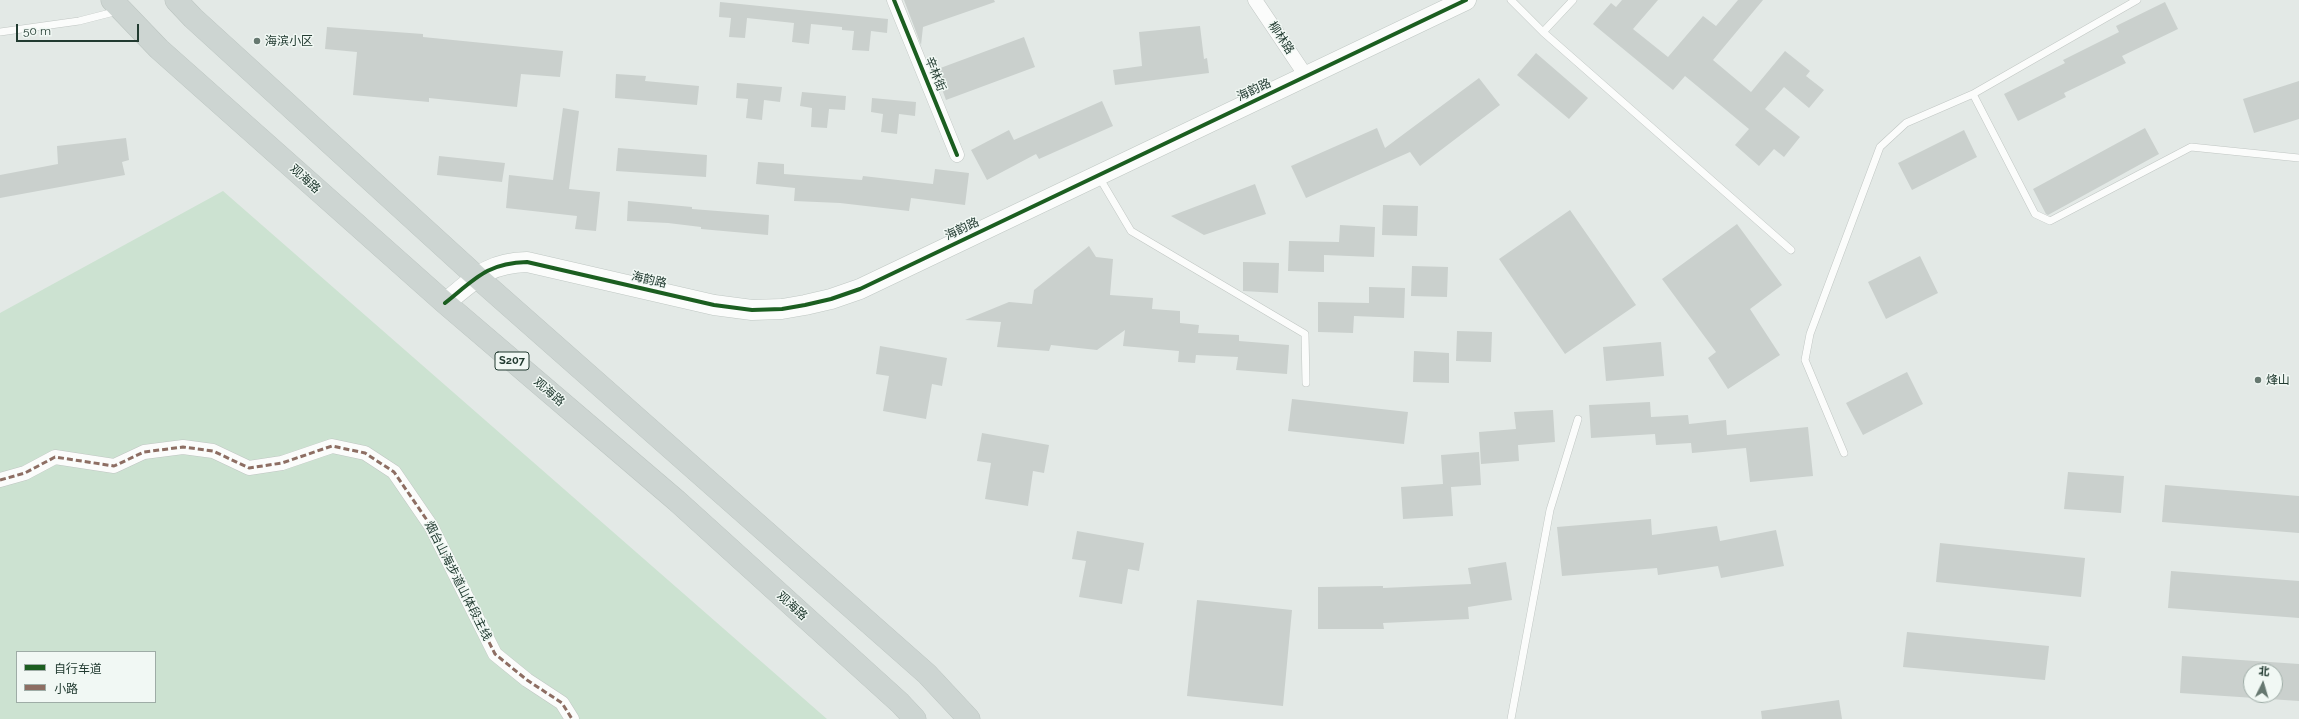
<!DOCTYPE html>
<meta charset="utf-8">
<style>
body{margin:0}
#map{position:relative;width:2299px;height:719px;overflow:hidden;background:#e3e9e6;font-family:Raleway,"Noto Sans SC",sans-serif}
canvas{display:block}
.legend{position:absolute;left:16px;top:651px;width:140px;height:52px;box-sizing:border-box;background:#f1f8f4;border:1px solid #9eaca6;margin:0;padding:5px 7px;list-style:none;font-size:12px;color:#223b31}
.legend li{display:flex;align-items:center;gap:8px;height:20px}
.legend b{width:20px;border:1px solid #9eaca6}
.north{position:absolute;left:2243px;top:663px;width:40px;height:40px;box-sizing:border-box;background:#f1f8f4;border:1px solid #9eaca6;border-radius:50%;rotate:5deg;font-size:11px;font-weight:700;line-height:16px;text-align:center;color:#223b31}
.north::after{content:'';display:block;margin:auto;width:14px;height:18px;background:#667870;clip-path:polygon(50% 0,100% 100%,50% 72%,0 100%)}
.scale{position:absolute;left:16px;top:24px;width:123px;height:18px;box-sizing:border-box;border:2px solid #223b31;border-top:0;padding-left:5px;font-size:12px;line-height:14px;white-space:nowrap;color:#223b31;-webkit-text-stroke:3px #f1f8f4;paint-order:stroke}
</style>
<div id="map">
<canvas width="2299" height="719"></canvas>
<ul class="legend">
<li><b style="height:5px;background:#1b5e20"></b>自行车道</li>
<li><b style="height:5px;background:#8d6e63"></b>小路</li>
</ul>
<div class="north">北</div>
<div class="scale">50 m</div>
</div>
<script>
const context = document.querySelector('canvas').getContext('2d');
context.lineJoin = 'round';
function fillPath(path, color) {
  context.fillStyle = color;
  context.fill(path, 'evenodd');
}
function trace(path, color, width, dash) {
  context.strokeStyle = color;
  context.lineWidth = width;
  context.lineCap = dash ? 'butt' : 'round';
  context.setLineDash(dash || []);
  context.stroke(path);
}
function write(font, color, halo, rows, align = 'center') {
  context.font = font + ' Raleway,"Noto Sans SC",sans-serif';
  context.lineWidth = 3;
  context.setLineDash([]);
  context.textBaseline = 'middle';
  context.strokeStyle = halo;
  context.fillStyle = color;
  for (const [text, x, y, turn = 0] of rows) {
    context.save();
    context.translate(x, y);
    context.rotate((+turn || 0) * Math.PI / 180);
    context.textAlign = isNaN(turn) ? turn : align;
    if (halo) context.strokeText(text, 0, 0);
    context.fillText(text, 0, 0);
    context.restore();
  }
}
fillPath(new Path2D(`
 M223,191L827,719H0V313ZM17,652H155V702H17Z`), '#cce2d1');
fillPath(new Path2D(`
 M904,0H994L995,2L923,27L921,45Z
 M1622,0H1658L1633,29L1668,57L1703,16L1716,26L1738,0H1763L1713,60L1751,92L1785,51L1810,71L1806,76L1824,90L1809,108L1784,87L1765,109L1800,137L1784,157L1774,149L1759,166L1735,145L1749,129L1685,76L1673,90L1593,24L1611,3L1616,7Z
 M720,2L888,19L887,33L871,31L869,51L852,50L854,31L842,30V27L811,24L809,44L792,42L794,23L747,18L745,38L729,37L731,18L719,17Z
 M2165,2L2178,29L2122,56L2126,63L2064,93L2066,97L2018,121L2004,94L2065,63L2063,60L2119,32L2116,26Z
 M1200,26L1204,59L1207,58L1209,73L1115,85L1113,70L1142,66L1139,32Z
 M327,27L423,34V37L563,51L560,77L521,74L517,107L429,98V102L353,95L357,52L325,49Z
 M1024,37L1035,67L946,100L935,70Z
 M1536,53L1588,98L1569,119L1517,75Z
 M616,74L646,76L645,81L699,86L697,105L615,98Z
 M1479,78L1500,105L1420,166L1410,152L1306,198L1291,166L1377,128L1385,148Z
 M2299,81V119L2254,133L2243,99Z
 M737,83L782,87L780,102L764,100L762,120L746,118L748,99L736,98Z
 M802,92L846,96L845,110L829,109L827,128L811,127L812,108L800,106Z
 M872,98L916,102L915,116L899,114L897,134L881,132L883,114L871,112Z
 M1102,101L1113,126L1039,159L1036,154L987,180L971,150L1009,130L1014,140Z
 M563,108L579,111L569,189L600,192L596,231L575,229L577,216L506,208L509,175L553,180Z
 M2145,128L2159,154L2048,215L2046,214L2033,189Z
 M1964,130L1977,157L1912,190L1898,163Z
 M126,138L129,160L122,162L125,175L0,198V175L58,164L57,146Z
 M618,148L707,155L706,177L616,171Z
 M439,156L505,163L502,182L437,175Z
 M758,162L784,164V174L862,180L863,176L933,184L935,169L969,173L965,205L911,198L909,211L840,203L794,201L795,188L756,184Z
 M1255,184L1266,214L1204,235L1171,216Z
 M628,201L692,207V209L769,215L768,235L701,229V227L668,223L627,221Z
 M1383,205L1418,206L1417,236L1382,235Z
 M1570,210L1636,305L1565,354L1499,259Z
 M1737,224L1782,285L1750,309L1780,355L1728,389L1708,358L1716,352L1662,279Z
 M1340,225L1375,227L1374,257L1324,255V272L1288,271L1289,241L1339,242Z
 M1089,246L1096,257L1113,259L1110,295L1153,298L1152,309L1180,311V323L1199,325L1198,333L1239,335V341L1289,345L1287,374L1236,370L1238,357L1196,355L1195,363L1178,362L1179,351L1123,346L1125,330L1097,350L1051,345L1049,351L997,347L1001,322L965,320L1009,302L1032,304L1034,290Z
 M1920,256L1938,293L1886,319L1868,282Z
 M1243,262L1279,263L1278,293L1243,291Z
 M1412,266L1448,267L1447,297L1411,296Z
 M1369,287L1405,288L1404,318L1354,316L1353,333L1318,332V302L1369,303Z
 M1457,331L1492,332L1491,362L1456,361Z
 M1661,342L1664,376L1606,381L1603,347Z
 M880,346L947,358L942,386L932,384L926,419L883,411L889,376L876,374Z
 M1414,351L1449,353V383L1413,382Z
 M1907,372L1923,404L1863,435L1846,403Z
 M1292,399L1408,412L1404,444L1288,431Z
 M1650,402L1651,417L1688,415L1689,424L1726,420L1727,435L1808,427L1813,476L1750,482L1746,448L1692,453L1691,443L1656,445L1655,434L1591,438L1589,405Z
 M1553,410L1555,442L1518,445L1519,461L1481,464L1479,432L1516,429L1514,412Z
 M982,433L1049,445L1044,473L1033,471L1028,506L985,499L991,463L977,461Z
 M1479,452L1481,485L1451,487L1453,516L1403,519L1401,487L1443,484L1441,455Z
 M2068,472L2124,476L2121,513L2064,509Z
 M2165,485L2299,496V533L2162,522Z
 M1651,519L1652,535L1717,526L1720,541L1776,530L1784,566L1721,578L1718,566L1658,575L1657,568L1562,576L1557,527Z
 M1077,531L1144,543L1139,571L1128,569L1122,604L1079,597L1086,561L1072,559Z
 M1940,543L2085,558L2081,597L1936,582Z
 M1506,562L1512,600L1468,607L1469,619L1383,623L1384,629H1318V587L1383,586V588L1471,584L1468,568Z
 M2171,571L2299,581V618L2168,608Z
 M1197,600L1292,610L1283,706L1187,696Z
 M1907,632L2049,646L2045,680L1903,667Z
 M2182,656L2299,664V701L2180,693ZM2251,671H2275V695H2251Z
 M1839,700L1842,719H1762L1761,711Z`), '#cad0cd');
const lane = new Path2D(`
 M1511,0L1543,32L1791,250
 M0,32L79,21L118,11
 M1543,32L1573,0
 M1973,94L2035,214L2050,221L2191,147L2299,158
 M1099,177L1131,231L1305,334L1306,383
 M1844,453L1805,360L1810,334L1880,147L1906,123L1973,94L2137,0
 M1511,719L1550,510L1578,419`);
const street = new Path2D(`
 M894,0L957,155
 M1255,0L1306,76
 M0,480L25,473L55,457L114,466L144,452L183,447L213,451L249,468L282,463L332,446L365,453L394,472L431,526L495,654L527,680L562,703L572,719`);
const secondary = new Path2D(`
 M445,303C475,279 487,263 527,262L714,305L752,310L782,309L805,305L831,299L860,289L1466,0`);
const primary = new Path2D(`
 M112,0L159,49L445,303L677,501L900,703L915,719
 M176,0L193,18L477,277L927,674L969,719`);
trace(lane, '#c0c6c3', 8);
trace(street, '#c0c6c3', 15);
trace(secondary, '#bfc7c3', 21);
trace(primary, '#bcc5c1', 23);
trace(lane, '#fbfcfb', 7);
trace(street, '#fbfcfb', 14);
trace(secondary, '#fbfcfb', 20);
trace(primary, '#cdd5d2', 22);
trace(new Path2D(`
 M0,480L25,473L55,457L114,466L144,452L183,447L213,451L249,468L282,463L332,446L365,453L394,472L431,526L495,654L527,680L562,703L572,719`), '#8d6e63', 3, [6, 3]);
trace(new Path2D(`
 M894,0L957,155
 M445,303C475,279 487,263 527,262L714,305L752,310L782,309L805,305L831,299L860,289L1466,0`), '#1b5e20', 4);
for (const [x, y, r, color] of [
 [257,41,4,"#667870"],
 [2258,380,4,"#667870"]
]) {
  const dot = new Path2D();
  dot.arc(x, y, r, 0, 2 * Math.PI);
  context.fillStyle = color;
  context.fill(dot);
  trace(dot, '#f1f8f4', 1.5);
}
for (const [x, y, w] of [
 [512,361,34]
]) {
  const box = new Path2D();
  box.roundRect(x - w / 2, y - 9, w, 18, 3);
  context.fillStyle = '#f1f8f4';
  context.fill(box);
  trace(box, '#223b31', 1);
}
write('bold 11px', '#223b31', null, [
 ["S207",512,361]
]);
write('12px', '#223b31', '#f1f8f4', [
 ["柳林路",1281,38,56],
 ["辛林街",935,74,68],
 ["海韵路",1254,90,-25],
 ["观海路",305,179,42],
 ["海韵路",962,229,-25],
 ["海韵路",649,280,13],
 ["观海路",549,392,41],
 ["烟台山海步道山体段主线",458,581,63],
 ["观海路",792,606,42]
]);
write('12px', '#223b31', '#f1f8f4', [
 ["海滨小区",265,41],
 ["烽山",2266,380]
], 'left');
</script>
